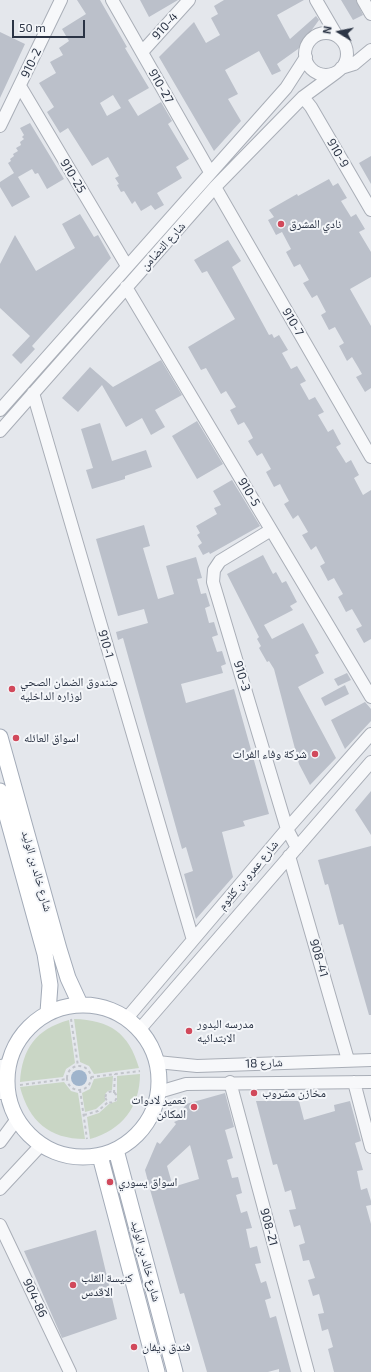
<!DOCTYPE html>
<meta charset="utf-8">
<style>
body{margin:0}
#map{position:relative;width:371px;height:1372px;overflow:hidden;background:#e4e7ec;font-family:"Exo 2",sans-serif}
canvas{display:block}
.north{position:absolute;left:319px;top:12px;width:40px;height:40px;-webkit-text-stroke:3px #f4f6f9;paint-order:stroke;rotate:280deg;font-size:11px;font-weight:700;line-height:16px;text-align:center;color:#2b3445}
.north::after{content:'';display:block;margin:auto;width:14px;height:18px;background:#2b3445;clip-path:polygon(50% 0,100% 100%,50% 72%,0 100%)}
.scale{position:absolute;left:12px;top:20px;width:73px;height:18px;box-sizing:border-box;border:2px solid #2b3445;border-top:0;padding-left:5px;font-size:12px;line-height:14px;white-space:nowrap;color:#2b3445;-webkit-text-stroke:3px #f4f6f9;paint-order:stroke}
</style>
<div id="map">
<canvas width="371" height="1372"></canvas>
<div class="north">N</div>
<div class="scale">50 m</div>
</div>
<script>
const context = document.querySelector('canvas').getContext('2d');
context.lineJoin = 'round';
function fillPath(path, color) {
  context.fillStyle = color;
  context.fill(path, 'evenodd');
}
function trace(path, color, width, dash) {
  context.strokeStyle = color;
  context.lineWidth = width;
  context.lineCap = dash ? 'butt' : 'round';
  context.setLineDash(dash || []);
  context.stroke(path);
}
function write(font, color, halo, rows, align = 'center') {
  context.font = font + ' "Exo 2","Noto Naskh Arabic",sans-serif';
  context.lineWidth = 4;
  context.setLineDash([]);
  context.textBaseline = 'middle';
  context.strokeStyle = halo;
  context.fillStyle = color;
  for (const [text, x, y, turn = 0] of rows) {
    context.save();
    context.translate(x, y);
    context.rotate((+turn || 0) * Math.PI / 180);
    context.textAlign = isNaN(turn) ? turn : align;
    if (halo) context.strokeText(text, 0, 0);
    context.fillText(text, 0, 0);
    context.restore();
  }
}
fillPath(new Path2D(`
 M74,1019C110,1020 129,1033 139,1068L94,1074L89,1066L80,1062Z
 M69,1020L75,1063L66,1069L63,1077L20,1082C22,1049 36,1029 69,1020Z
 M140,1074C140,1107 122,1130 90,1139L87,1117L99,1113L109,1104L117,1101V1076Z
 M113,1076L112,1090L108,1091L105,1094V1101L96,1109L85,1112L82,1093L90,1089L94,1079Z
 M64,1082L71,1091L78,1093L85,1139C49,1139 29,1121 20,1087Z`), '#c9d6c5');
fillPath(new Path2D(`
 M71 1078a8 8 0 1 1 16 0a8 8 0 1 1-16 0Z`), '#9fb4cc');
fillPath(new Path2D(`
 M77,0H100L127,47L125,48L149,88L128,100L138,116L161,102L172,121L168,124L189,159L176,167L182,178L157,193L164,205L155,210L151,205L141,211L135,201L132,204L124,191L121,192L117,185L119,184L115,178L119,176L108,157L92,166L68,128L60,133L47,112L54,107L39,83L56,73L50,62L63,55L59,48L69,41L62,29L86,14ZM113,95L121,108L107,116L100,103Z
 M140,0H178L149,17Z
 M224,0H304L277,15L290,39L316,16L319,20L298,49L277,64L281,71L272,75L259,51L225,70L238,94L228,99L241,121L214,151L159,57L194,22L206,43L220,35L211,18L218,14L214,6Z
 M341,0H356L363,15L353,20Z
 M0,32L25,44L0,98Z
 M30,123L64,179L47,189L38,173L35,174L32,169L18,177L30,197L12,207L0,187V182L14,173L8,163L11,161L10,159L14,156L13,154L18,151L16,148L21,145L20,142L24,139L22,137L24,135L20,128Z
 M371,156V184L359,163Z
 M329,179L333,186L338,183L347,198L341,201L351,217L356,214L365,229L359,232L371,252V277L350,289L371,326V388L365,392L356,377L362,374L358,367L352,357L347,361L339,346L344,343L335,327L329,330L321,315L326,312L317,295L312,298L303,283L309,280L300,264L294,267L286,252L291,249L282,232L276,235L268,220L274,217L269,210L297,194L298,196Z
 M80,214L94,237L98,235L111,258L32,346L35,349L21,364L12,355L30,336L0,308V264L15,235L36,271L75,248L62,224Z
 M228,240L241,261L232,267L269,335L272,334L274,338L279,335L288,350L282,353L291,369L297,366L306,381L300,384L309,400L315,397L324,412L318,415L328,432L333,429L341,444L336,447L346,463L351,460L359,475L354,478L363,495L371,490V639L364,643L356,629L362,626L352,609L346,612L338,597L343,594L334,578L328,581L320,566L325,563L316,546L311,550L302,535L308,532L298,515L293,519L284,504L289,501L284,492L280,484L274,487L266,472L271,469L262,453L257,456L248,441L253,438L249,430L244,422L238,425L230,410L236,407L226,391L221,394L206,368L201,370L188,347L235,319L207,271L202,273L194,260Z
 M161,360L182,395L155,410L165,427L151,435L142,418L126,427L102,385L78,412L62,398L90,367L113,387Z
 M197,421L223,464L197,479L172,436Z
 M100,423L112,461L146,450L152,467L125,476V479L92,489L86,470L93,468L81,429Z
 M232,480L260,526L210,554L209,552L203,555L198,546L202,543L197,535L200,533L196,526L217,514L214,508L221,505L213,491Z
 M144,525L150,546L143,548L158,599L174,594L166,566L196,557L202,578L197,579L201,594L206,593L210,606L205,608L209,623L214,622L218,635L212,637L217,652L222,651L226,664L221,666L223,673L181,684L186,703L234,689L269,814L243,821L245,826L222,832L233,877L196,919L184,874L193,871L186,847L182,849L123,638L118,640L116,632L148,623L144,609L118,616L96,539Z
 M263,555L273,574L276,572L282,583L286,581L297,602L290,606L293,610L264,625L272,639L303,623L319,653L315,655L324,673L298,687L336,758L310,785L299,764L274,669L269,661L267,662L259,648L261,646L257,639L259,637L227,574Z
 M347,673L351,680L338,686L334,679Z
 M345,685L349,694L325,706L321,698Z
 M365,702L371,709V721L345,749L331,720Z
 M371,791V835L355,810Z
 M371,846V1015H369L343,924L339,925L328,884L325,885L318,860Z
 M225,1093L234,1127L225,1130L233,1158L227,1160L232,1178L238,1177L242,1193L236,1195L241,1213L247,1211L252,1228L246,1229L250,1248L257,1246L261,1263L255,1264L261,1283L266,1281L271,1298L265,1300L270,1318L276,1316L291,1372H279V1369L268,1372H207L184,1293L180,1294L151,1193L145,1170L157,1142L160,1144L176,1124L174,1122L181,1119L182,1111L186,1104ZM190,1145L199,1179L173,1187L167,1166Z
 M256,1101H299L304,1120L335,1111L334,1105L350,1101L361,1141L355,1143L363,1170L357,1171L361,1190L367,1188L371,1201V1205L366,1206L371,1224V1372H334L328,1349L333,1347L328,1329L322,1331L318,1314L324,1313L319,1294L313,1296L308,1280L315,1278L309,1260L303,1261L299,1245L305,1243L300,1225L294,1227L289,1210L296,1209L291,1190L285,1192L277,1164L273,1165Z
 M96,1230L117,1319L62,1338L24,1251Z`), '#bbc0ca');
const minor = new Path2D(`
 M112,0L210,172
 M316,0L337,36
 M363,0L371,14
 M305 54a21 21 0 1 1 42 0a21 21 0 1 1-42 0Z
 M142,52L189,0
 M341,68L354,64L371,50
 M20,86L127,266
 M303,97L311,107L371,210
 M0,126L61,0
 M215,187L371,457
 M126,287L371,697
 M33,393L193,940
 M0,410L286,88L306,57
 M0,431L215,187L303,97L337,72
 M271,530L220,561L214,570L213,582L287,829L297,848
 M289,856L348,1060
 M127,1018L287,829L371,734
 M140,1029L371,762
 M157,1062L197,1066L371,1060
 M0,1066L8,1065
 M230,1082L308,1372
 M354,1082L371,1147
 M159,1092L186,1084L371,1082
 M0,1093H8
 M0,1142L17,1119
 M0,1189L41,1145
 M0,1225L70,1372`);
const major = new Path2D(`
 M0,737L59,949L68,978L80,1004
 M0,791L45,954L50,985L48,1012
 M7 1081a76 76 0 1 1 152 0a76 76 0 1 1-152 0Z
 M116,1150L175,1372
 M100,1156L157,1372`);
trace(minor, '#a9aeb7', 14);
trace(major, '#a3abb8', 17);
trace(new Path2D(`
 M71,1019L78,1066
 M67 1078a12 12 0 1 1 24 0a12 12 0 1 1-24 0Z
 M91,1077L140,1071
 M20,1085L67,1079
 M80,1090L87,1139
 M105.5 1097a5.5 5.5 0 1 1 11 0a5.5 5.5 0 1 1-11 0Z
 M114,1093L115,1074
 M84,1115L98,1111L108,1102`), '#c2c5cb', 2, [3, 3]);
trace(minor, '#f7f8fa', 12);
trace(major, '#fff', 15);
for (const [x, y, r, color] of [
 [281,224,4,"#d1495b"],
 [12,689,4,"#d1495b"],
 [16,738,4,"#d1495b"],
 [315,754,4,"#d1495b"],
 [189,1031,4,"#d1495b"],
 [254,1093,4,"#d1495b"],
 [194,1107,4,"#d1495b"],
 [110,1182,4,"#d1495b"],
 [73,1285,4,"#d1495b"],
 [134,1347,4,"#d1495b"]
]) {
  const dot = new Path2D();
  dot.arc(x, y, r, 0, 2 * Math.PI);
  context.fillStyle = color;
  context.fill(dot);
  trace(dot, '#f4f6f9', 1.5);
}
write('12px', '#2b3445', '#f4f6f9', [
 ["910-4",165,26,-48],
 ["910-2",31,63,-64],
 ["910-27",161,86,60],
 ["910-9",338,153,60],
 ["910-25",73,176,59],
 ["شارع التضامن",163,246,-48],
 ["910-7",293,322,60],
 ["910-5",249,492,59],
 ["910-1",106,644,74],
 ["910-3",242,676,73],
 ["شارع خالد بن الوليد",37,871,74],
 ["شارع عمرو بن كلثوم",248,875,-50],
 ["908-41",319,958,74],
 ["شارع 18",264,1063,-2],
 ["908-21",269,1227,75],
 ["شارع خالد بن الوليد",146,1261,75],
 ["904-86",35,1298,65]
]);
write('12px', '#2b3445', '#f4f6f9', [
 ["نادي المشرق",289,224],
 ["صندوق الضمان الصحي",20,682],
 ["لوزاره الداخليه",20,696],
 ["اسواق العائله",24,738],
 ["شركة وفاء الفرات",307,754,"right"],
 ["مدرسه البدور",197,1024],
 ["الابتدائيه",197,1038],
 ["مخازن مشروب",262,1093],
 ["تعمير لادوات",186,1100,"right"],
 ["المكائن",186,1114,"right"],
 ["اسواق يسوري",118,1182],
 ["كنيسة القلب",81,1278],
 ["الاقدس",81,1292],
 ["فندق ديفان",142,1347]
], 'left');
</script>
